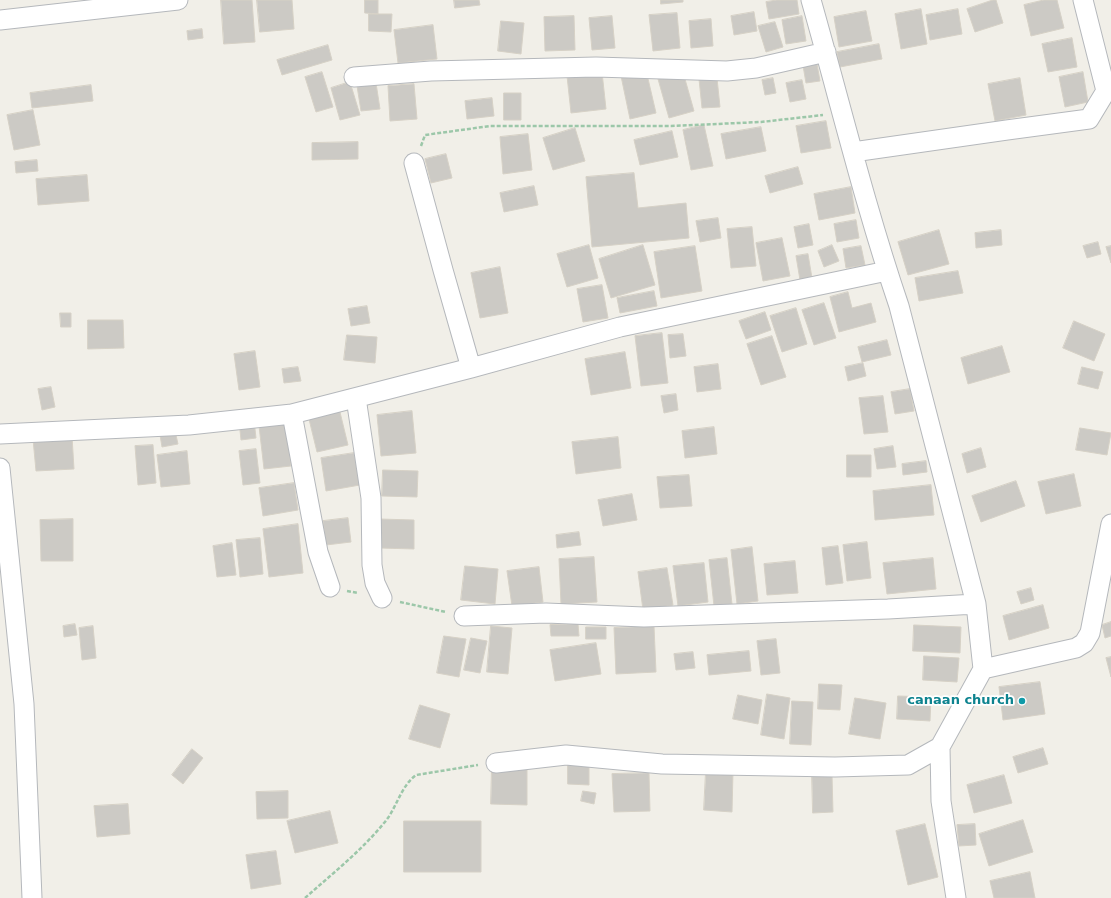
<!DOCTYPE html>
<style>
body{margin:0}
canvas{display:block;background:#f1efe8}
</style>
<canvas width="1111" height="898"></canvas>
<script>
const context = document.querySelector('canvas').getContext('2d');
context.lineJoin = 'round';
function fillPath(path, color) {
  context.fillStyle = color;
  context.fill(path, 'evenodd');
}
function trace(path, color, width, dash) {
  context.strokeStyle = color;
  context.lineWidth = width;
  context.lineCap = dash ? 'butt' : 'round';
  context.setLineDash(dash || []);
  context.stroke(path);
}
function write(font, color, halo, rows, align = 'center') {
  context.font = font + ' "DejaVu Sans",sans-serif';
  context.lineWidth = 3.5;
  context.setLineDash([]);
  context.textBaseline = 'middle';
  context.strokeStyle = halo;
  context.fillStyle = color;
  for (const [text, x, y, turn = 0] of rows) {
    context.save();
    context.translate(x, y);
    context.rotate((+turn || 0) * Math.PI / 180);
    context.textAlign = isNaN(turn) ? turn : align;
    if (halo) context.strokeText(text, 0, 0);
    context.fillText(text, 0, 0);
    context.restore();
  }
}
const building = new Path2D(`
 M221,0H252L255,42L224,44Z
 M257,0H292L294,29L260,32Z
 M365,0H378V14L365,13Z
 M454,0H479L480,5L455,8Z
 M661,0H683V2L661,4Z
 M777,0H797L799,14L769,19L766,2Z
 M993,0H996L1003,23L975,32L967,9Z
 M1044,0H1057L1064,28L1031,36L1024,5Z
 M921,9L927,44L901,49L895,14Z
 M958,9L962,34L930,40L926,15Z
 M866,11L872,41L839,47L834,17Z
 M754,12L757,31L734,35L731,16Z
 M677,13L680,48L653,51L649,15Z
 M369,14H392L391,32L369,31Z
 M574,16L575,50L545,51L544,17Z
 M612,16L615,48L592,50L589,18Z
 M802,16L806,41L786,44L782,20Z
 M711,19L713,46L691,48L689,21Z
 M501,21L524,23L521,54L498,51Z
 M775,22L783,47L766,52L758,26Z
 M433,25L437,59L398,63L394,30Z
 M202,29L203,38L188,40L187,31Z
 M1072,38L1077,67L1048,72L1042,44Z
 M879,44L882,59L840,67L837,52Z
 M328,45L332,60L282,75L277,60Z
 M816,58L820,81L806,83L802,60Z
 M646,70L656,113L630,119L621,76Z
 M322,72L333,107L316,112L305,77Z
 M602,72L606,109L571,113L567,76Z
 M683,72L694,111L669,118L658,79Z
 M1083,72L1088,102L1065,107L1059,77Z
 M717,78L720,107L702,108L699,79Z
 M773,78L776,93L765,95L762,80Z
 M1020,78L1026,115L995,121L988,84Z
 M802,80L806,99L790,102L786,83Z
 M350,82L360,115L340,120L331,88Z
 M376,83L380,109L361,111L357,86Z
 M414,84L417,119L390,121L388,86Z
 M91,85L93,101L32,108L30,93Z
 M504,93H521V120H504Z
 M492,98L494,116L467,119L465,101Z
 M33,110L40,145L14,150L7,115Z
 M826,121L831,148L801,153L796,126Z
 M704,125L713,166L691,170L683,130Z
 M761,127L766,151L726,159L721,134Z
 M575,128L585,161L553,170L543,138Z
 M672,131L678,157L640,165L634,140Z
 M528,134L532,170L503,174L500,137Z
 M358,142V159L312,160V143Z
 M446,154L452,178L431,183L425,159Z
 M37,160L38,171L16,173L15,162Z
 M798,167L803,184L770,193L765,176Z
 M634,173L638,208L686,203L689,238L592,247L586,177Z
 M87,175L89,201L38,205L36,179Z
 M534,186L538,205L504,212L500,193Z
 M851,187L855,213L819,220L814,194Z
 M718,218L721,238L700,242L696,221Z
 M856,220L859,238L837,242L834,224Z
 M809,224L813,245L798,248L794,227Z
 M752,227L756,266L731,268L727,229Z
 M939,230L949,264L908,275L898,242Z
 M1001,230L1002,245L976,248L975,233Z
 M782,238L790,276L763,281L756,243Z
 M1098,242L1101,254L1087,258L1083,246Z
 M589,245L598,278L567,287L557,254Z
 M643,245L655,285L611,298L599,259Z
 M832,245L839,261L824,267L818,251Z
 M695,246L702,291L661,298L654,252Z
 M861,246L865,265L846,268L843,249Z
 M1111,246V263L1106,247Z
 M808,254L812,278L800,280L796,256Z
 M500,267L508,313L480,318L471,273Z
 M958,271L963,293L919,301L915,278Z
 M602,285L608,318L583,322L577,289Z
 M654,291L657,306L620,313L617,298Z
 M848,292L852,308L871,303L876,322L839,332L830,297Z
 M824,303L836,338L814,345L802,310Z
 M367,306L370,323L351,326L348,309Z
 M796,308L807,344L782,352L770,316Z
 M765,312L771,330L746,339L739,321Z
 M60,313H71V327H61Z
 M88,320H123L124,348L88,349Z
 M1074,321L1105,334L1094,361L1063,348Z
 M662,333L668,383L641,386L635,336Z
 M683,334L686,356L670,358L668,335Z
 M347,335L377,337L375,363L344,360Z
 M772,336L786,377L761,385L747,344Z
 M887,340L891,355L862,362L858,347Z
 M1002,346L1010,372L968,384L961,358Z
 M255,351L260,387L239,390L234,354Z
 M625,352L631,388L591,395L585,359Z
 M863,363L866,376L848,381L845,367Z
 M718,364L721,389L697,392L694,367Z
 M298,367L301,381L284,383L282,369Z
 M1082,367L1103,372L1098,389L1078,384Z
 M51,387L55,407L42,410L38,389Z
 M910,389L914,411L895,414L891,392Z
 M676,394L678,410L664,413L661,396Z
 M883,396L888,432L864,434L859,398Z
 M339,408L348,445L317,452L308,415Z
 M412,411L416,453L381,456L377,415Z
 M254,420L256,438L241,440L239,421Z
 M285,423L291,466L264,469L259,426Z
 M174,426L178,444L162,447L159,429Z
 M714,427L717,454L685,458L682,431Z
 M1080,428L1111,433L1107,455L1076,450Z
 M72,436L74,469L36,471L33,439Z
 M618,437L621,468L576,474L572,442Z
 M153,445L156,483L138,485L135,446Z
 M893,446L896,467L877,469L874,449Z
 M981,448L986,467L967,473L962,454Z
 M256,449L260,483L243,485L239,451Z
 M187,451L190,484L161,487L157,455Z
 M354,453L360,485L326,491L321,458Z
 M847,455H871V477H847Z
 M926,461L927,472L903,475L902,464Z
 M383,470L418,471L417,497L382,496Z
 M1074,474L1081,506L1046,514L1038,482Z
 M689,475L692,506L660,508L657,477Z
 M1016,481L1025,506L981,522L972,496Z
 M294,483L298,510L263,516L259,488Z
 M931,485L934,515L875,520L873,491Z
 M632,494L637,520L603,526L598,500Z
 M348,518L351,542L326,545L323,521Z
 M73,519V561H41L40,520Z
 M380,519L414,520V549L380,548Z
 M298,524L303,573L269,577L263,529Z
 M579,532L581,545L557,548L556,535Z
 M260,538L263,574L240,577L236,540Z
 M867,542L871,578L847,581L843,545Z
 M232,543L236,575L217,577L213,546Z
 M838,546L843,583L826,585L822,548Z
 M752,547L758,601L737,604L731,550Z
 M594,557L597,602L561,604L559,559Z
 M727,558L732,604L714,606L709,560Z
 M933,558L936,589L887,594L883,563Z
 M795,561L798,593L767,595L764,564Z
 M704,563L708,602L678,606L673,566Z
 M465,566L498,569L495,604L461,600Z
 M539,567L543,602L512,606L507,571Z
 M667,568L673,605L643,610L638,572Z
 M1031,588L1034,600L1021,604L1017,592Z
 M1043,605L1049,628L1009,640L1003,616Z
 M1111,622V636L1105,638L1102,625Z
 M75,624L77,635L64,637L63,626Z
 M578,624L579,636H551L550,625Z
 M914,625L961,627L960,653L913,651Z
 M93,626L96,658L82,660L79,628Z
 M491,626L512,628L508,674L487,672Z
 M654,626L656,672L616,674L614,628Z
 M586,627H606V639H586Z
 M444,636L466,639L459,677L437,673Z
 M471,638L487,641L480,673L464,670Z
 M776,639L780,673L761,675L757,641Z
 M596,643L601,674L555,681L550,650Z
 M749,651L751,671L709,675L707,655Z
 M693,652L695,668L676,670L674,654Z
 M924,656L959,658L957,682L923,680Z
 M1111,657V677L1106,658Z
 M1040,682L1045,714L1003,720L999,687Z
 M819,684L842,685L840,710L818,709Z
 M767,694L790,698L784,739L761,735Z
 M738,695L762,700L758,724L733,719Z
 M898,696L931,697L930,721L897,719Z
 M855,698L886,703L880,739L849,734Z
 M792,701L813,702L811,745L790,744Z
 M420,705L450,714L440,748L409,739Z
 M1043,748L1048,764L1018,773L1013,757Z
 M192,749L203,758L183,784L172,775Z
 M568,758H589V785L568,784Z
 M492,766H527V805L491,804Z
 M706,771L733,772L732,812L704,810Z
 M649,773L650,811L614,812L612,774Z
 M812,775H832L833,812L813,813Z
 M1004,775L1012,803L974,813L967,785Z
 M288,791V818L257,819L256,792Z
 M583,791L596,793L594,804L581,801Z
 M128,804L130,834L97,837L94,806Z
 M330,811L338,843L295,853L287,821Z
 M1023,820L1033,852L989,866L979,834Z
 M404,821H481V872H404Z
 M925,824L938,877L908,885L896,831Z
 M975,824L976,845L959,846L957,825Z
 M276,851L281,884L251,889L246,855Z
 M1030,872L1035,898H994L990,881Z`);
fillPath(building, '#cccac5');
trace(building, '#d6d1c6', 1);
const minor = new Path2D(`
 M811,0C840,102 865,206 899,306L976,604L983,669
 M0,20L178,0
 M354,77L431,71L596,67L727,71L756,68L826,52
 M853,152L1007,130L1089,119L1106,91L1083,0
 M414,163L443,270L471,368
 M356,398L371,498L372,565L375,583L382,598
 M292,414L318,552L330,587
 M0,434L189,425L292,414L471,368L620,327L887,271
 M0,468L24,704L32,898
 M464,616L546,613L644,617L888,609L976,604
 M496,763L566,755L662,764L835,767L908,765L940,747
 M956,898L941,801L940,747L983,669L1076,648L1084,643L1090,633L1111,524`);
trace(minor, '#b5b8bc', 21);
trace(new Path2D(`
 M421,146L425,135L490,126H671L761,122L823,115
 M347,591L358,593
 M400,602L446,612
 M305,898C332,874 361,851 384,823C397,808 400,787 416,775L478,765`), '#9cc7a9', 2.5, [4, 2]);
trace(minor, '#fff', 19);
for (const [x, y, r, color] of [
 [1022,701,4,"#0f9aa8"]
]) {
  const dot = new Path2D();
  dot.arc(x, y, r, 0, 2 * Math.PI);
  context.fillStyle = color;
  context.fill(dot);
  trace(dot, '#fff', 1.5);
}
write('bold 13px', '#0d838f', '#fff', [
 ["canaan church",1014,701]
], 'right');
</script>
